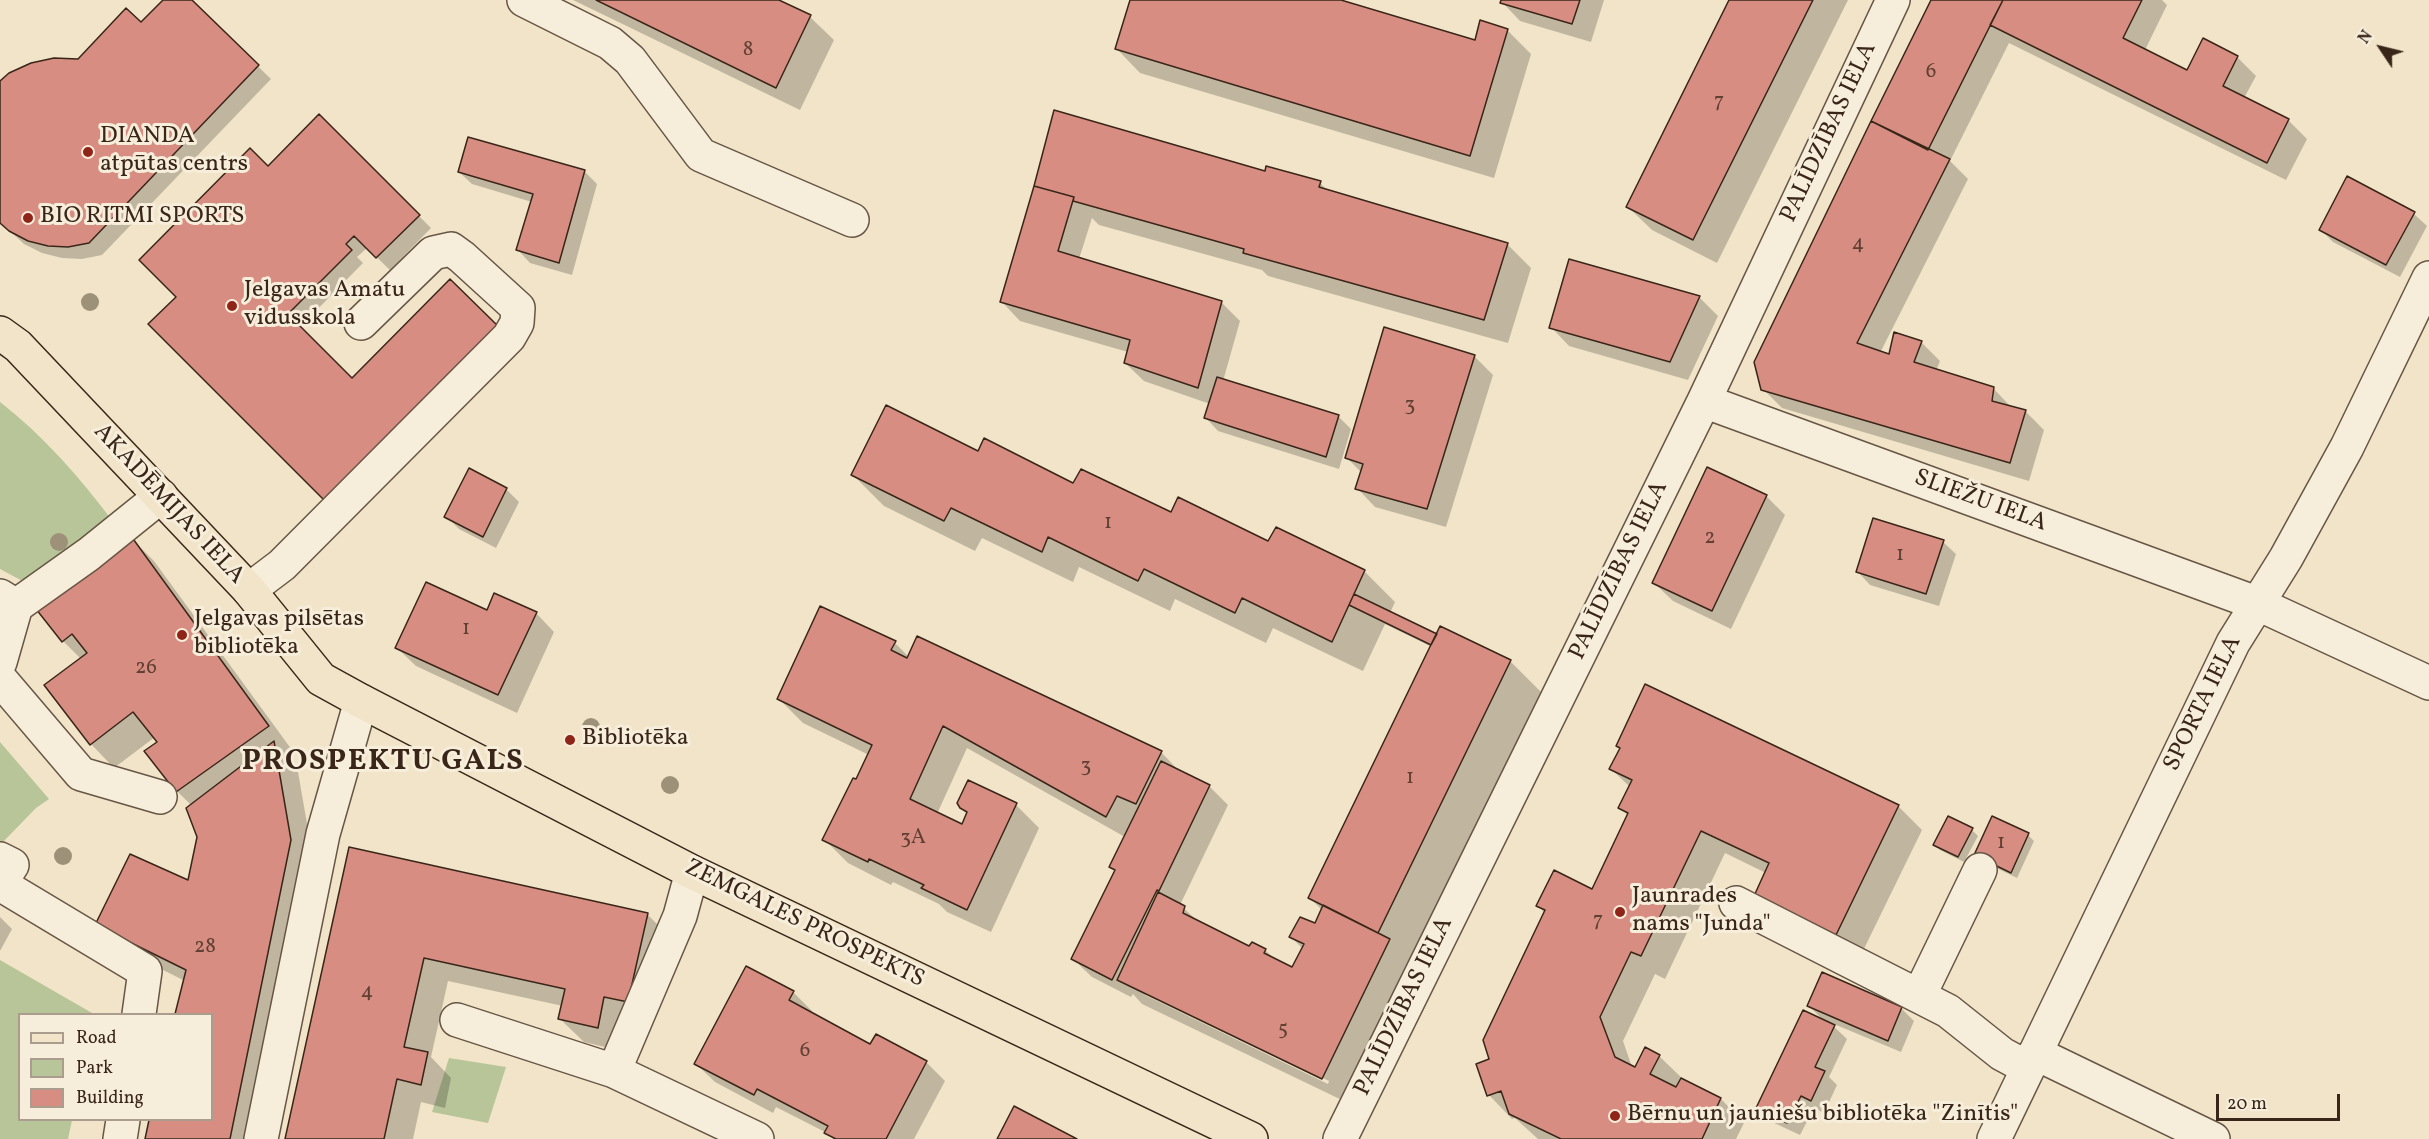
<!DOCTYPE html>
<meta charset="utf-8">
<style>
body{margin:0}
#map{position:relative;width:2429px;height:1139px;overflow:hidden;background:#f1e4c8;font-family:Vollkorn,serif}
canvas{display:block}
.legend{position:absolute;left:18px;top:1013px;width:195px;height:108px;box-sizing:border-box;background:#f6eddb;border:2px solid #aa9d8d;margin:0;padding:8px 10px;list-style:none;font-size:18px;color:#392619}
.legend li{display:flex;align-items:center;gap:12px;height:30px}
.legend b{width:30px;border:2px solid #aa9d8d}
.north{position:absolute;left:2351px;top:18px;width:60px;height:60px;-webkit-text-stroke:4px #f6eddb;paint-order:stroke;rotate:305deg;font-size:16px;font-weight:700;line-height:24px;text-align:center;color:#392619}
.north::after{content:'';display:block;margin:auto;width:21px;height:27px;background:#392619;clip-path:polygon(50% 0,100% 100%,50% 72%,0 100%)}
.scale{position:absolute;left:2216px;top:1094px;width:124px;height:27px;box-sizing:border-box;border:3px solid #392619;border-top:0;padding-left:8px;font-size:18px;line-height:21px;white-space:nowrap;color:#392619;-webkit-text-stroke:4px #f6eddb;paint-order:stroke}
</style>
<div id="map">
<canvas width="2429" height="1139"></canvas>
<ul class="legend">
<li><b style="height:8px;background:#f1e4c8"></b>Road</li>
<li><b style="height:16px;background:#b8c598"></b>Park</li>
<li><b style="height:16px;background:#d78d81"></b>Building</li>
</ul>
<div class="north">N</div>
<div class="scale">20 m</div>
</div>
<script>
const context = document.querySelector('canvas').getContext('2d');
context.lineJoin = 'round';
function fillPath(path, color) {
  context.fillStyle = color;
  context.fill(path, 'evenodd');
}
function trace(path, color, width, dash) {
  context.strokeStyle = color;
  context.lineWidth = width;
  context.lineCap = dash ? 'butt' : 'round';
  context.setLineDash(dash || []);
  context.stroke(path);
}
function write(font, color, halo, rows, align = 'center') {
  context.font = font + ' Vollkorn,serif';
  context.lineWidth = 6;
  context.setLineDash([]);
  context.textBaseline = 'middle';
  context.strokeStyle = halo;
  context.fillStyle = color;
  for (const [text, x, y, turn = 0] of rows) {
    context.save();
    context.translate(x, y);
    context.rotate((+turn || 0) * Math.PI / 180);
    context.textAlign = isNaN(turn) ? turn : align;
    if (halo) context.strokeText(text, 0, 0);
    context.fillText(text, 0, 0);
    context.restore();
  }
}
fillPath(new Path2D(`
 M0,402C44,436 81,479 114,523L30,585L0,569Z
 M0,742L49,799L36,808L0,845Z
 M0,960L92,1013L20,1014V1120H72L68,1139H0Z
 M449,1058L506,1067L488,1123L432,1112Z`), '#b8c598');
fillPath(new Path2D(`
 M165,0H190L271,79L102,255L82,259L62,258L42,253L24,244L0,222V83L78,60L141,24Z
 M573,0H776L810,17L834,40L800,110Z
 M1131,0H1336L1476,42L1507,30L1531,54L1494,178L1140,73L1117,49Z
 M1502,0H1604L1591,42L1520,21L1502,2Z
 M1731,0H1848L1717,263L1652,230L1628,207Z
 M1934,0H2162L2167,5L2145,50L2188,72L2237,57L2256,76L2244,98L2288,120L2307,139L2286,180L2009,43L1950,161L1968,179L1880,353L1890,356L1921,342L1940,361L1936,371L1993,388L2012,408L2025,411L2044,430L2029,481L1782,408L1763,389Z
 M319,116L431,228L390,270L367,248L357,257L363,263L299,328L339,513L178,297L268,168Z
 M469,139L585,172L597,184L572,275L530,263L518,250L532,202L472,184L459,172Z
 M1266,173L1320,183L1328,191L1507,244L1531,268L1508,343L1268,276L1262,270L1099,225L1092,218L1079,259L1221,302L1240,321L1223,381L1339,417L1351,429L1339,469L1218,431L1206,418L1210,404L1144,381L1125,363L1128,352L1020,321L1002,302L1035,186Z
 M2348,178L2414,214L2427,226L2400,277L2333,242L2321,230Z
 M1570,261L1699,297L1718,316L1688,380L1569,346L1551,327Z
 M1474,356L1493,375L1446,527L1375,507L1357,488L1362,473L1347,458Z
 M979,453L1074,485L1364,571L1395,602L1390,613L1436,635L1510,661L1541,692L1410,961L1346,1102L1142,1004L1133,994L1131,997L1092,977L1073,959L1115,871L1111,867L1125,837L967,748L937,814L963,826L968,814L961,807L1016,805L1039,828L991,932L947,912L939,904L893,882L891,885L848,863L824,839L869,755L803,723L779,699L895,643L909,657L1161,752L1181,773L1209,786L1228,805L1180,905L1200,923L1250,948L1265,950L1276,960L1293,969L1303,949L1291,937L1316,925L1322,910L1310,898L1432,647L1385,624L1363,671L1273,628L1266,643L1175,599L1170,611L1079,567L1073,582L982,538L975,551L884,506L853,475ZM1145,992L1329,1081L1328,1084L1145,995Z
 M1708,469L1766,496L1785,515L1731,629L1673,601L1654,583Z
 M506,489L519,502L496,548L459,529L446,516Z
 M131,538L154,561L292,750L286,755L297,766L314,864L258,1139H146L151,1120H212V1014H176L185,981L121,949L97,925L189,882L199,836L192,806L177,791L146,751L159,742L155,737L114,768L91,744L81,659L63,641Z
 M1943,542L1956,554L1939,606L1870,585L1858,572Z
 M487,612L536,613L554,632L517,713L416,666L397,648Z
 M1617,745L1898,806L1922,830L1860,957L1780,919L1766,873L1725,853L1665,979L1655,974L1623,1041L1632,1067L1636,1069L1659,1056L1683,1079L1721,1099L1744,1123L1736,1139H1538L1515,1118L1512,1119L1489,1095L1491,1060L1545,913L1538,906L1593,891L1628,816L1620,807L1630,787L1611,769L1621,749Z
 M1972,830L1978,836L1964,862L1940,850L1934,844Z
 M2028,835L2034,841L2017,878L1982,861Z
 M350,849L647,914L671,938L652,1025L628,1020L621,1051L584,1042L560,1019L563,1006L448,981L431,1057L451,1078L445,1108L421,1102L413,1139H288Z
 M0,917L12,929L0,951Z
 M793,992L812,1011L810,1014L871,1046L926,1062L945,1081L914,1139H833L827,1133L776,1107L773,1113L715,1082L696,1064Z
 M1809,1006L1901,1008L1914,1021L1901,1052L1829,1022L1847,1039L1829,1077L1837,1085L1824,1113L1814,1108L1800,1135L1770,1121L1758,1108L1825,1022Z`), '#0003');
const building = new Path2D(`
 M163,0H192L259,65L89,243L68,247L48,246L28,241L9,231L0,223V81L9,73L31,63L54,58L78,59L126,8L141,22Z
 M596,0H779L811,15L776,88Z
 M1130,0H1341L1475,40L1480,20L1508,29L1470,156L1115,49Z
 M1501,0H1580L1572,24L1500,3Z
 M1729,0H1813L1693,240L1626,207Z
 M1931,0H2003L1928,150L1871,121Z
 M2003,0H2142L2123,38L2187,70L2203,38L2238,56L2223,86L2289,119L2267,163L1990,25Z
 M1054,110L1265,171L1266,166L1321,181L1319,187L1508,243L1484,320L1243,253L1244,249L1073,201L1074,197L1034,186Z
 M319,114L420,215L376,258L354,236L346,244L352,250L288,314L352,378L450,279L499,327L325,501L148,324L176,297L139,260L250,148L268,166Z
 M1871,121L1950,159L1857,343L1889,354L1894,332L1922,341L1914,362L1994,387L1992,401L2026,410L2010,463L1761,390L1754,362Z
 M468,137L585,170L559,263L516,250L533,194L458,172Z
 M2347,176L2415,212L2386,265L2319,230Z
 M1034,186L1074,197L1058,251L1222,301L1198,388L1124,363L1130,340L1000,302Z
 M1569,259L1700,296L1670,362L1549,328Z
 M1384,327L1475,355L1427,509L1355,489L1363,464L1345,458Z
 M1217,377L1339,415L1326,457L1204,418Z
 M886,405L978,451L984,438L1073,483L1081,469L1171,512L1178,497L1268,541L1276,527L1365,570L1332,642L1242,598L1235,613L1144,569L1138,581L1048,537L1042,552L951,508L944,521L851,475Z
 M1707,467L1767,495L1712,611L1652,583Z
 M469,468L507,488L483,537L444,517Z
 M1873,518L1944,540L1926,594L1856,572Z
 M131,536L269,726L176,792L144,751L157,742L133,712L90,745L44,685L87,653L72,634L62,642L36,609Z
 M426,582L487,610L494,593L537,612L498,695L395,648Z
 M1354,594L1437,634L1431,645L1349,605Z
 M820,606L896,641L891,650L907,658L917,636L1162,751L1136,804L1117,796L1106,817L943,726L910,799L962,824L967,812L960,808L957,803L968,780L1017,803L967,910L921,888L924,885L869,859L868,862L822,840L853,778L856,779L872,745L777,699Z
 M1440,626L1511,660L1378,933L1308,898Z
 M1645,684L1899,805L1836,935L1754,896L1769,863L1701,831L1641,956L1631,952L1600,1017L1615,1057L1635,1067L1645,1047L1660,1055L1650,1074L1676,1087L1681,1078L1721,1098L1702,1139H1561L1509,1114L1501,1091L1487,1096L1476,1064L1489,1059L1483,1040L1545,910L1536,906L1554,870L1592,889L1628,813L1618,808L1632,780L1609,769L1620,748L1616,746Z
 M274,741L291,840L230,1139H145L149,1120H212V1014H175L186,970L95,925L130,854L188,880L197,837L186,808Z
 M1161,761L1210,785L1159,891L1157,890L1112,980L1071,959L1115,870L1109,867Z
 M1948,816L1973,828L1958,857L1933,845Z
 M1992,816L2029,833L2011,873L1974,855Z
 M349,847L648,913L628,1002L604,997L598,1028L558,1019L565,989L424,958L404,1047L428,1052L421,1085L397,1079L384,1139H285Z
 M1158,892L1185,906L1183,913L1249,946L1252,942L1266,949L1264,953L1292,967L1304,944L1289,937L1300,917L1315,923L1323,905L1390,939L1322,1079L1117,980Z
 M746,966L794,991L789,1000L870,1044L876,1034L927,1061L886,1139H836L824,1133L828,1126L757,1089L754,1095L694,1064Z
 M1822,972L1902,1007L1888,1041L1807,1006Z
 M1803,1010L1835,1025L1815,1067L1825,1071L1811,1101L1801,1096L1787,1123L1756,1108Z
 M1014,1106L1077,1139H997Z`);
fillPath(building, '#d78d81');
trace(building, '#392619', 1.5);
const minor = new Path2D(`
 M524,0L610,43L630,60L701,155L852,220
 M1704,401L2256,603L2429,683
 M249,590L282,565L509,337L517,323L518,308L462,257L451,249L433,253L361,323
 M0,596L16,606L89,554L161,496
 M0,662L16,606
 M0,679L81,774L160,797
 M0,859L12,865L0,884
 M0,884L145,971L139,1014
 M1736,903L1948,1011L2002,1054L2028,1068
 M1919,996L1980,870
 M457,1020L614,1071L680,916L692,872
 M2035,1053L2213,1139
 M614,1071L757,1139
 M120,1139L123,1120
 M261,1139L323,834L361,701
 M1340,1139L1704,401L1893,0
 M1994,1139L2233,643L2286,558L2347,447L2429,278`);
const major = new Path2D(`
 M0,333L18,346L249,590L321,679L361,701L692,872L1251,1139`);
trace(minor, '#675645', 36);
trace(major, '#392619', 36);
trace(minor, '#f6eddb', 33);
trace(major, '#f1e4c8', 33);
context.fillStyle = '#9d9279';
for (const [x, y] of [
 [90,302],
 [59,542],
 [591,727],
 [670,785],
 [63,856]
]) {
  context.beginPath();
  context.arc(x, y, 9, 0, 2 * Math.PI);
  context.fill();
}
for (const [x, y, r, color] of [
 [88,152,6,"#8f2418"],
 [28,218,6,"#8f2418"],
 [232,306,6,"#8f2418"],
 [182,635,6,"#8f2418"],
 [570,740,6,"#8f2418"],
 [1620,912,6,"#8f2418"],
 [1615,1116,6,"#8f2418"]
]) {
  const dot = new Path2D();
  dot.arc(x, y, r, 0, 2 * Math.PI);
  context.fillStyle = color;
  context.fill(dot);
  trace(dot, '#f6eddb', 2);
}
write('21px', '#604033', null, [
 ["8",748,51],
 ["6",1931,73],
 ["7",1719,103],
 ["4",1858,245],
 ["3",1410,406],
 ["1",1108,524],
 ["2",1710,539],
 ["1",1900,556],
 ["1",466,630],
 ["26",146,669],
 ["3",1086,767],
 ["1",1410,779],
 ["3A",913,839],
 ["1",2001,844],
 ["7",1598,922],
 ["28",205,948],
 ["4",367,993],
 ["5",1283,1030],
 ["6",805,1052]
]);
write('24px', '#392619', '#f6eddb', [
 ["PALĪDZĪBAS IELA",1830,133,-65],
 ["SLIEŽU IELA",1980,502,20],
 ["AKADĒMIJAS IELA",168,505,47],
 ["PALĪDZĪBAS IELA",1620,571,-64],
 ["SPORTA IELA",2204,704,-64],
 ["ZEMGALES PROSPEKTS",804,925,26],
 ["PALĪDZĪBAS IELA",1405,1007,-64]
]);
write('24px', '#392619', '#f6eddb', [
 ["DIANDA",100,138],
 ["atpūtas centrs",100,166],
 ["BIO RITMI SPORTS",40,218],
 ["Jelgavas Amatu",244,292],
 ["vidusskola",244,320],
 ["Jelgavas pilsētas",194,621],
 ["bibliotēka",194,649],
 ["Bibliotēka",582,740],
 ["Jaunrades",1632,898],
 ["nams \"Junda\"",1632,926],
 ["Bērnu un jauniešu bibliotēka \"Zinītis\"",1627,1116]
], 'left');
context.letterSpacing = '1.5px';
write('bold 30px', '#392619', '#f6eddb', [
 ["PROSPEKTU GALS",383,763]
]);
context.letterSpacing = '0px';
</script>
